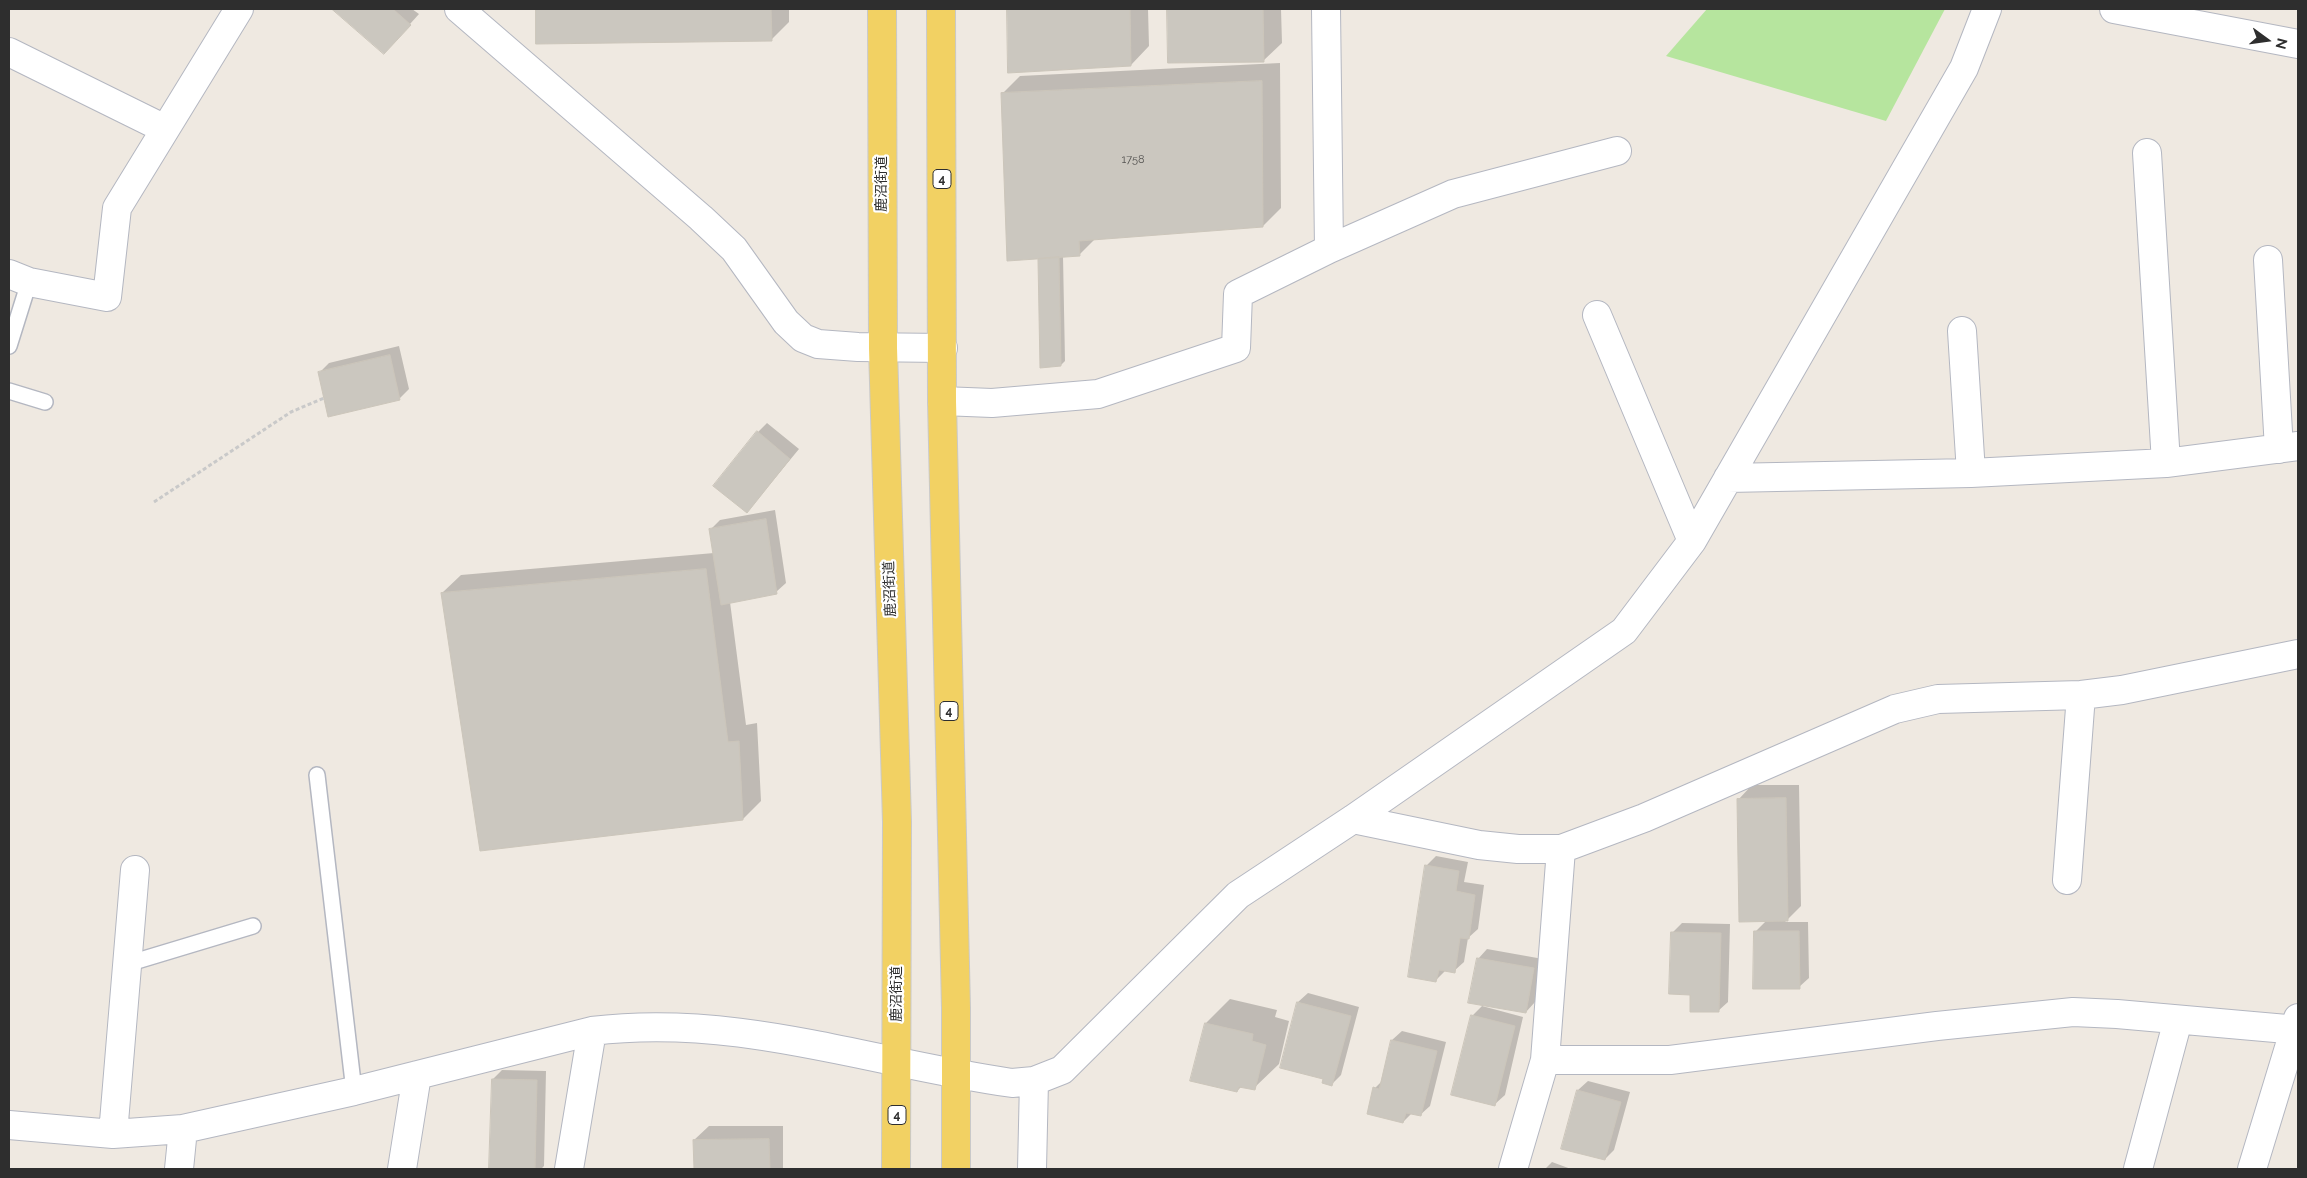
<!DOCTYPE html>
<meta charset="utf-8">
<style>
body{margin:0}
#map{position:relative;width:2307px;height:1178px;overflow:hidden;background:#efe9e1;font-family:Raleway,sans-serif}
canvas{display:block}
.frame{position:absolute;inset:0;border:10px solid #2e2e2e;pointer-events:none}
.north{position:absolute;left:2242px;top:15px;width:50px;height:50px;-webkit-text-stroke:4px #fff;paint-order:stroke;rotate:104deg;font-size:14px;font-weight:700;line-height:20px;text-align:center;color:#2e2e2e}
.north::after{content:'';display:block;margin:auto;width:18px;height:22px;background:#2e2e2e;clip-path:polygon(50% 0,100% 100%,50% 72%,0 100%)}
</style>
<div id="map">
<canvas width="2307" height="1178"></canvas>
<div class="frame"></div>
<div class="north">N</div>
</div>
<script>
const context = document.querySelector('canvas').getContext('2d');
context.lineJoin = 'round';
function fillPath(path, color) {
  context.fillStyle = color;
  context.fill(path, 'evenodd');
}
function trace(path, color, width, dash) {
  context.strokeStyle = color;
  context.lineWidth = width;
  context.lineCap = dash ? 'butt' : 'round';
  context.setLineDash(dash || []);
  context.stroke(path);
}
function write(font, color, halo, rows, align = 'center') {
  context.font = font + ' Raleway,"Noto Sans JP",sans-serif';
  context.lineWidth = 4.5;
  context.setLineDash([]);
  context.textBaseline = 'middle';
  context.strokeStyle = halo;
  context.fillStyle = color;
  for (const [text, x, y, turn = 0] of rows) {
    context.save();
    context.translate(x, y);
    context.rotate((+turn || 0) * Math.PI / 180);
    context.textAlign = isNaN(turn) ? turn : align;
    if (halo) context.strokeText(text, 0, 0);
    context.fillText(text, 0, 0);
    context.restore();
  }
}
fillPath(new Path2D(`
 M1707,9H1945L1886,121L1666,56Z`), '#b6e59e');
fillPath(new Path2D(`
 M334,9H412L419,14L384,53Z
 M537,9H789V22L771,40L537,43Z
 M1008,9H1148L1149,46L1131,65L1009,71Z
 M1168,9H1281L1282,43L1263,61L1169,62Z
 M1280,63L1281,208L1263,226L1095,239L1079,255L1063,256L1065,361L1061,365L1039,259L1042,257L1002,94L1020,76Z
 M399,346L409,389L400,398L329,415L320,372L329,363Z
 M767,423L799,449L747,512L758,432Z
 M775,510L786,583L776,592L730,602L746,725L757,723L761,801L743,819L442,593L461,575L714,553L710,530L720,520Z
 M1752,785H1799L1801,906L1785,922H1808L1809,978L1799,987L1755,932L1767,920L1738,800Z
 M1436,856L1468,862L1464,882L1484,885L1478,929L1468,938L1464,962L1454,971H1445L1436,980L1426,866Z
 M1682,923L1730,924L1728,1002L1718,1011L1692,993L1672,933Z
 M1487,949L1543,959L1535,1002L1526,1012L1478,959Z
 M1308,993L1359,1007L1341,1075L1332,1084L1325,1078L1298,1002Z
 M1230,999L1277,1010L1275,1017L1289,1021L1279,1064L1254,1088L1242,1086L1237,1091L1206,1023Z
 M1482,1006L1523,1017L1505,1095L1495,1104L1472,1016Z
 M1402,1031L1446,1042L1430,1106L1420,1115L1412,1113L1403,1122L1375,1088L1382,1081L1392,1040Z
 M502,1070L546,1071L544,1166L541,1169H490L493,1079Z
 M1588,1081L1630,1092L1614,1150L1605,1159L1578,1090Z
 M709,1126H783V1169H695L694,1140Z
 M1552,1162L1571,1169H1545Z`), '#0003');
const building = new Path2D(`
 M332,9H393L411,25L384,54Z
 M536,9H771L772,41L536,44Z
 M1007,9H1130L1131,66L1008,73Z
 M1167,9H1263L1264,62L1168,63Z
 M1262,81L1263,227L1079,241L1080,256L1007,261L1001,93Z
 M1059,257L1061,366L1040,368L1038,259Z
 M390,355L400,400L328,417L318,372Z
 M757,431L790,459L747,513L713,486Z
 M766,519L777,594L721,605L709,529Z
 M706,569L728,742L739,741L743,820L480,851L441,593Z
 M1786,798L1788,921L1739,922L1737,799Z
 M1425,865L1459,871L1456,891L1475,895L1469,939L1460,938L1455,973L1439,970L1436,982L1408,977Z
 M1754,931H1799L1800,989H1753Z
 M1671,932L1721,933L1719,1012H1690V995L1669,994Z
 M1477,958L1534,968L1526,1013L1468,1003Z
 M1297,1002L1351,1016L1332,1086L1322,1083L1323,1079L1280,1068Z
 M1471,1015L1515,1026L1495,1106L1451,1095Z
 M1205,1023L1253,1034L1252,1041L1266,1045L1255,1090L1239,1087L1237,1092L1190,1081Z
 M1391,1040L1437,1051L1421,1116L1406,1113L1403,1123L1367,1114L1373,1087L1379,1089Z
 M492,1079L537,1080L535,1169H489Z
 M1577,1090L1621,1102L1605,1160L1561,1149Z
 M769,1139L770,1169H694L693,1140Z`);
fillPath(building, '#cbc7bf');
trace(building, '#cbc5ba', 1);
const service = new Path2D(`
 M9,346L29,282
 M9,391L45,402
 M317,775L354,1091
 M127,964L253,926`);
const minor = new Path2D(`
 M459,9L701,218L734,249L786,322L803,338L818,344L858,347L943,348
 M2114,9L2298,44
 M9,52L165,129
 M2147,153L2166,463
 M1329,249L1453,194L1617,151
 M2268,260L2279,449
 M9,274L29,282L107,297L117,208L239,9
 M1597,315L1692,541
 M1962,331L1971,473
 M942,401L992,403L1098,394L1236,348L1238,294L1329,249L1326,9
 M1728,478L1971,473L2166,463L2298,446
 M1353,819L1479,845L1518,849H1561L1644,818L1895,709L1938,699L2081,695L2122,690L2298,654
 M2067,880L2081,695
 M1545,1060H1670L1937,1026L2073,1012L2117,1014L2298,1030
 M9,1125L113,1134L183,1129L354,1091L592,1031C739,1013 870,1063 1012,1083L1034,1081L1062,1070L1238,895L1353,819L1624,631L1692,541L1964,68L1987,9
 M113,1134L135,870
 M179,1169L183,1129
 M402,1169L417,1075
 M569,1169L592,1031
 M1032,1169L1034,1081
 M1513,1169L1545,1060L1561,849
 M2138,1169L2178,1020
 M2252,1169L2298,1018`);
const primary = new Path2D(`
 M882,9L883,348L897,822L896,1169
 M941,9L942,401L956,1008V1169`);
trace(service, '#b4b7c1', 18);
trace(minor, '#b4b7c1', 30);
trace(primary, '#c9c9c9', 30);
trace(new Path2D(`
 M154,502L291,412L324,398`), '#c9c9c9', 3, [4, 2.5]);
trace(service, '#fff', 15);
trace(minor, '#fff', 28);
trace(primary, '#f2d163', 28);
write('11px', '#555452', null, [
 ["1758",1133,160]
]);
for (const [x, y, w] of [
 [942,179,18],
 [949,711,18],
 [897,1115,18]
]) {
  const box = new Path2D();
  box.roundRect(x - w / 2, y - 9.5, w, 19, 4);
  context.fillStyle = '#fff';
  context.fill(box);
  trace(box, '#2e2e2e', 1);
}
write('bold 12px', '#2e2e2e', null, [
 ["4",942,179],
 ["4",949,711],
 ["4",897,1115]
]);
write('14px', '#2e2e2e', '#fff', [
 ["鹿沼街道",882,184,-90],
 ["鹿沼街道",890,589,-92],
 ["鹿沼街道",897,994,-90]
]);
</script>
